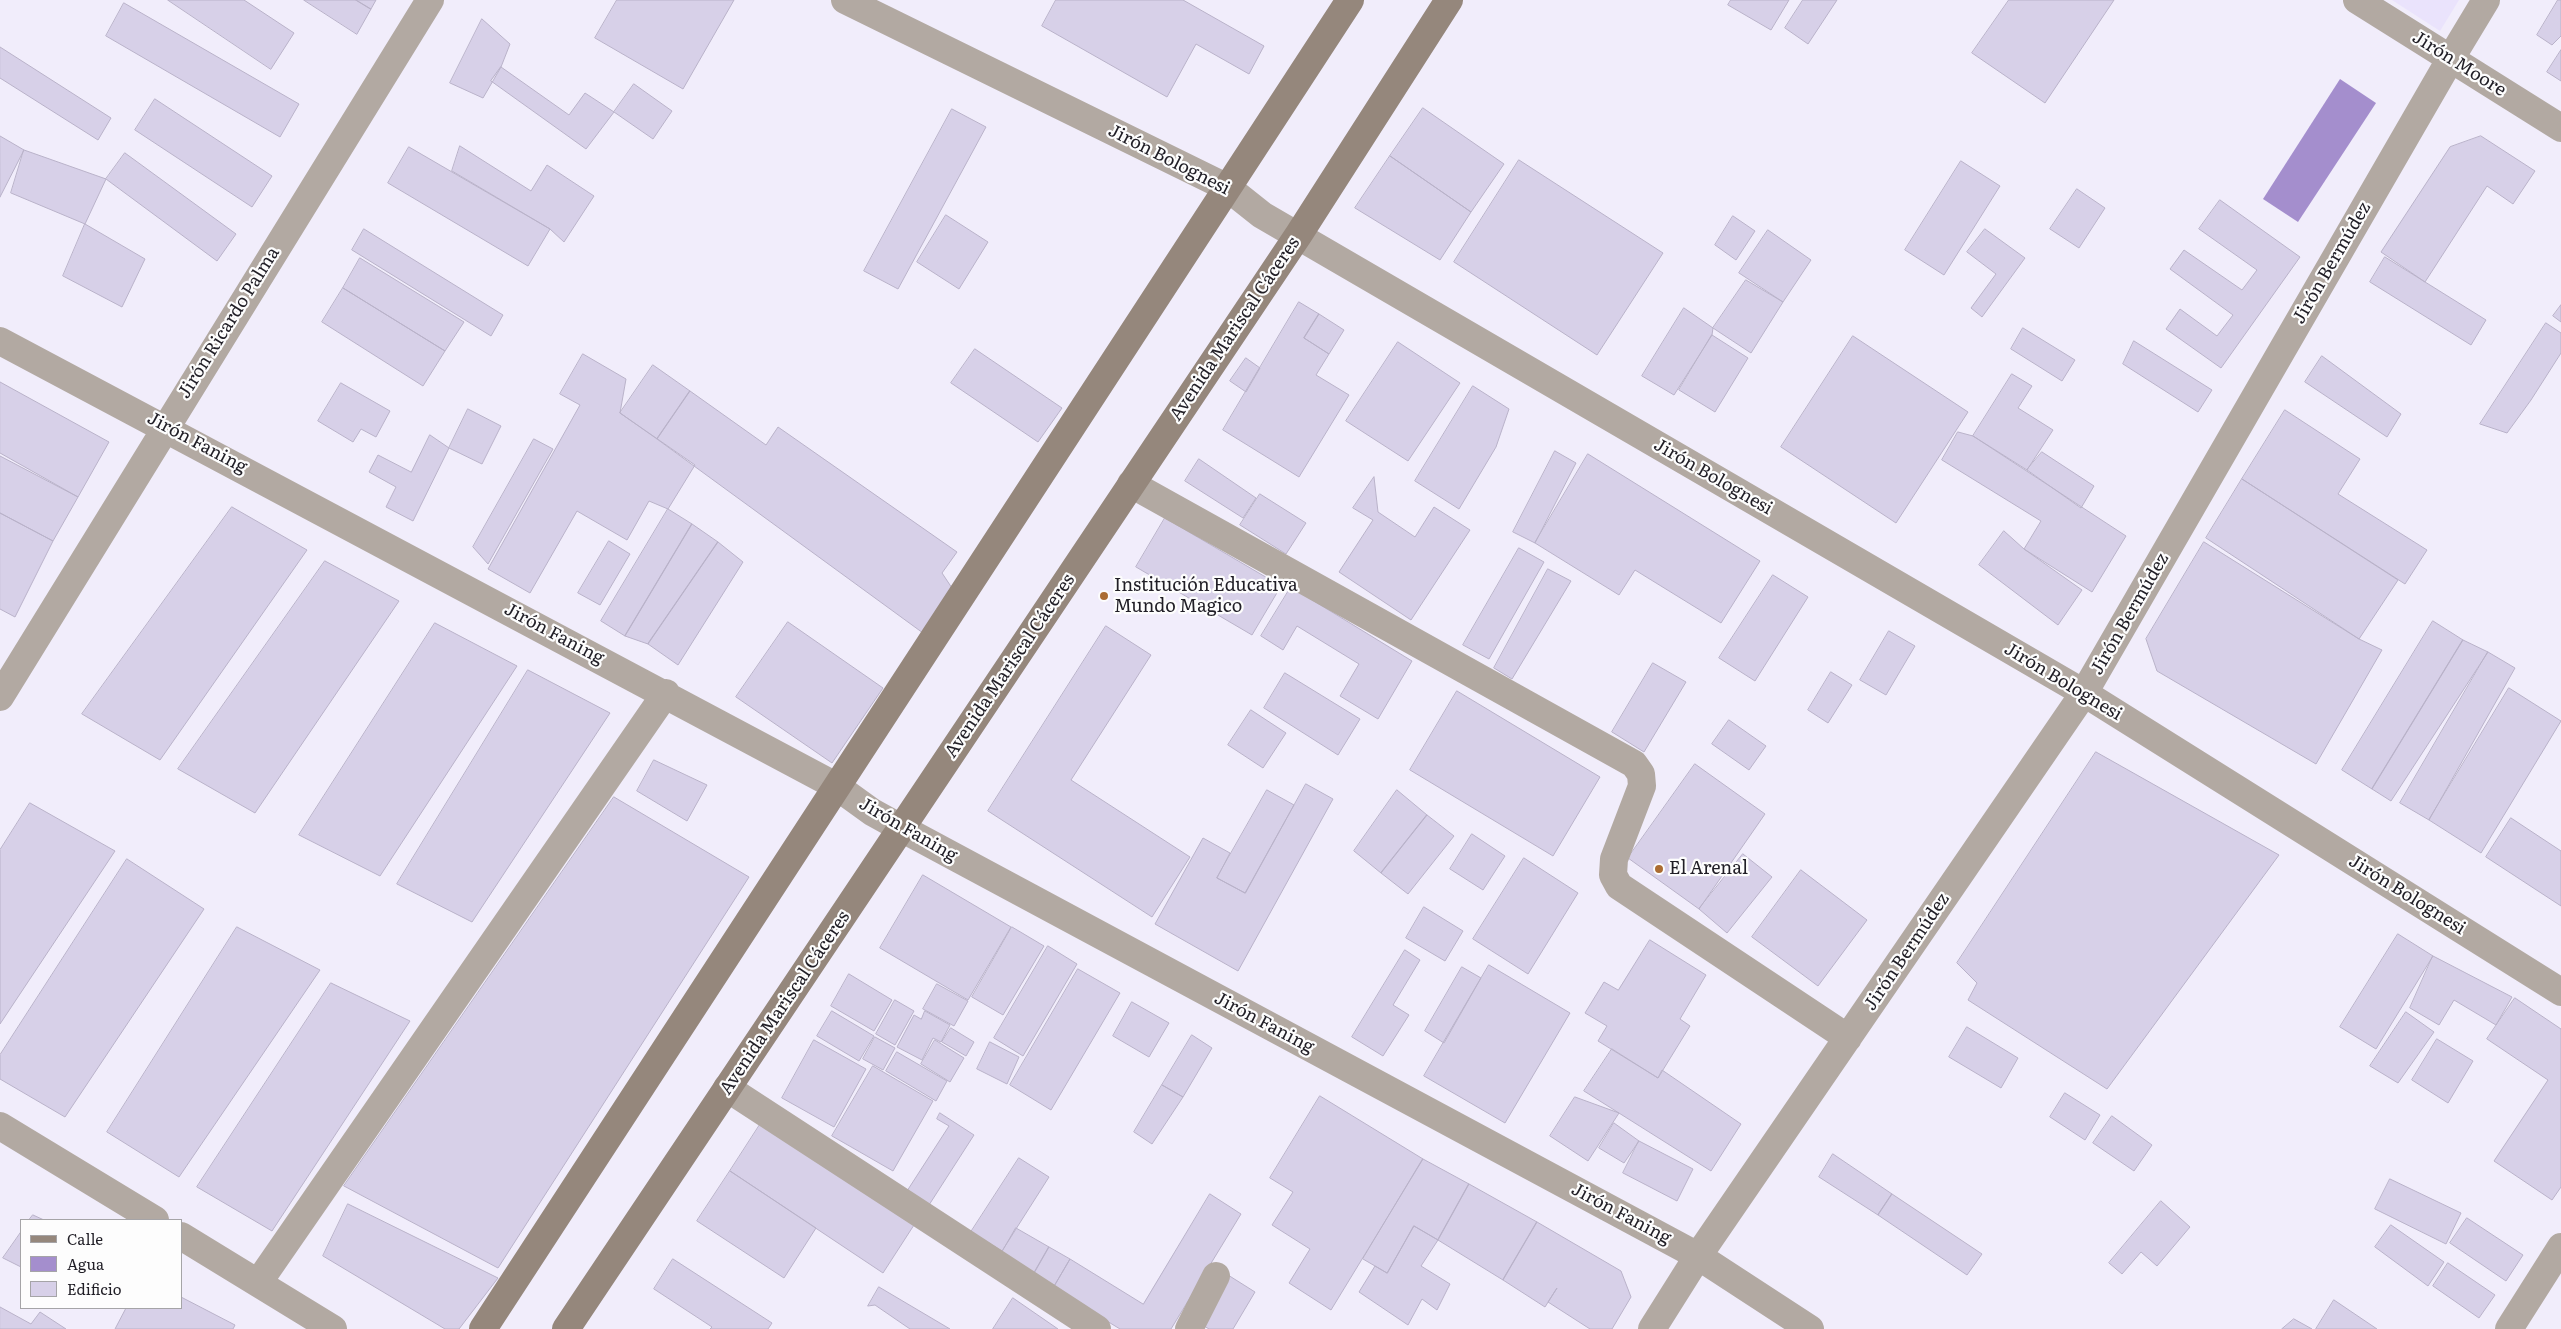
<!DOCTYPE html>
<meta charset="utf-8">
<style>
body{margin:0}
#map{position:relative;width:2561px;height:1329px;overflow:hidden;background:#f1edfb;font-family:Literata,serif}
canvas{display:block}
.legend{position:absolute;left:20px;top:1219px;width:162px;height:90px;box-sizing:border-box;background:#fdfdfd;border:1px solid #a5a4a7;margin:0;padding:6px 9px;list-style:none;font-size:15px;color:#201e26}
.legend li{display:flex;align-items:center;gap:10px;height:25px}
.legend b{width:25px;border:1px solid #a5a4a7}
</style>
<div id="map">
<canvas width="2561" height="1329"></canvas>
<ul class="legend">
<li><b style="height:6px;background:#95877c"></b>Calle</li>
<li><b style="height:14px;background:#a48ecd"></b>Agua</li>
<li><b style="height:14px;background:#d7d0e8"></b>Edificio</li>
</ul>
</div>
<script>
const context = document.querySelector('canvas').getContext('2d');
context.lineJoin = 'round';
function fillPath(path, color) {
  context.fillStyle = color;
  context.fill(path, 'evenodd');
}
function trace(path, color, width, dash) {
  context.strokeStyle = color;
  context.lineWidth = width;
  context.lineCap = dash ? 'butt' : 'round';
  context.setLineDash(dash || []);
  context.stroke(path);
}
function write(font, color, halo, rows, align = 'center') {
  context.font = font + ' Literata,serif';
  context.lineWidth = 4.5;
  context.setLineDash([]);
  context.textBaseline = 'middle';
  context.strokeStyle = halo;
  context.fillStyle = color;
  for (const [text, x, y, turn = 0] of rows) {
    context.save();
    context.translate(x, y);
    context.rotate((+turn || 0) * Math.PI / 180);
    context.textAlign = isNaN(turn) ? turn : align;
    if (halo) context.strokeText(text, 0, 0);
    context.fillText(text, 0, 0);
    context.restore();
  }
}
fillPath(new Path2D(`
 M2392,0H2459L2440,31Z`), '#eae3fc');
fillPath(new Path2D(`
 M2340,79L2376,103L2298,222L2263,199Z`), '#a48ecd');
const building = new Path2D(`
 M168,0H244L294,33L271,69Z
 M304,0H356L371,9L357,34Z
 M356,0H376L371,9Z
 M617,0H734L683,89L595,38Z
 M1056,0H1183L1264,46L1249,74L1196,44L1167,97L1042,26Z
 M1731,0H1789L1771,30L1728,5Z
 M1803,0H1837L1808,44L1785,28Z
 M2009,0H2114L2045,103L1972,53Z
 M2558,0H2561V36L2552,45L2537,35Z
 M124,3L299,104L280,137L106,36Z
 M482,19L510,44L501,67L483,98L450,83Z
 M0,47L111,118L98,140L0,78Z
 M2561,50V81L2547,72Z
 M501,67L569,115L585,93L614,112L586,149L491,81Z
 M634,84L672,111L653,139L614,112Z
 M155,99L272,176L252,207L135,130Z
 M1423,108L1504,164L1471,212L1390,156Z
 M952,109L986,127L898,289L864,271Z
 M0,136L24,150L0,197Z
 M2481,136L2535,171L2513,204L2487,186L2425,282L2381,252L2450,147Z
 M460,146L531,191L547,165L594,196L564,242L550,229L452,171Z
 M409,147L550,229L528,266L388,183Z
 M24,150L106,179L85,224L11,193Z
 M125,153L236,234L217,261L106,179Z
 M1390,156L1471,212L1440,260L1355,208Z
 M1519,160L1663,253L1597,355L1454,262Z
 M1961,161L2000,186L1944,275L1905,250Z
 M2077,189L2105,208L2079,248L2050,229Z
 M2220,200L2300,257L2221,368L2166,329L2180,309L2217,336L2233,315L2170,269L2184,250L2242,290L2257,270L2199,229Z
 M946,215L988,242L959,289L917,262Z
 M1733,216L1755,231L1736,260L1715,245Z
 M85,224L145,259L122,307L63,276Z
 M364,229L503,315L491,336L352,250Z
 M1985,229L2025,258L1982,317L1971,308L1996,274L1967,252Z
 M1768,230L1811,260L1783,302L1739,273Z
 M2385,257L2486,320L2471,345L2370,282Z
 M360,258L464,322L445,351L343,288Z
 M1746,280L1783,302L1751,353L1713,328Z
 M343,288L445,351L423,386L322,322Z
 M1299,302L1319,314L1304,338L1329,354L1316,375L1349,395L1299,477L1223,430Z
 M2561,305V322L2553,316Z
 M1684,308L1713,328L1712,335L1674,395L1642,376Z
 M1319,314L1344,330L1329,354L1304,338Z
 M2546,323L2561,333V353L2531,400L2507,433L2480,424Z
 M2023,328L2075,360L2062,381L2011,349Z
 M1712,335L1748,358L1715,412L1679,390Z
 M1853,336L1968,412L1896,523L1781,447Z
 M2134,341L2212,390L2198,412L2123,364Z
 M1398,342L1460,383L1408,461L1346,421Z
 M975,349L1062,408L1038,442L951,383Z
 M583,354L626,379L620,413L695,465L668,509L649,501L627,540L577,511L530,593L488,569L580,405L560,394Z
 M2322,356L2401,414L2387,437L2305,382Z
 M1246,358L1260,368L1246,392L1230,381Z
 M653,365L690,391L657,439L620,413Z
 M2012,374L2032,386L2018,408L2053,430L2027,470L1973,436Z
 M0,382L109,442L78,497L0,453Z
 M341,383L390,411L376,437L361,429L353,442L318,421Z
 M1473,386L1509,409L1496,447L1459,509L1415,481Z
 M690,391L766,445L778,427L957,552L942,573L954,591L923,633L657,439Z
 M468,409L501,426L482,464L449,448Z
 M2285,410L2360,459L2338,494L2427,550L2405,584L2242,479Z
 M1958,432L1973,436L2126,536L2092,592L2024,549L2041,521L1942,460Z
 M430,435L449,448L413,521L386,507L396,487L369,472L378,455L411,472Z
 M534,439L553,449L488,564L473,547Z
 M1555,451L1576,463L1535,543L1513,532Z
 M2042,452L2094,486L2081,508L2027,470Z
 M1588,454L1760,561L1721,623L1635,570L1619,595L1535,543Z
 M0,456L78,497L53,541L0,513Z
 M1199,459L1256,498L1243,518L1185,481Z
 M1374,477L1378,512L1415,537L1434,507L1470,530L1411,620L1339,572L1373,520L1353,508Z
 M2242,479L2398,580L2359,639L2206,538Z
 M1260,494L1306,523L1286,554L1240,525Z
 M232,507L307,550L160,760L82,714Z
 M668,509L692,524L625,636L601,621Z
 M0,513L53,541L15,617L0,609Z
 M1165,518L1281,586L1252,635L1136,567Z
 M692,524L718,542L648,644L625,636Z
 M2004,531L2024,549L2082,590L2058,625L1979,565Z
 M609,541L630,554L600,605L578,593Z
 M718,542L743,562L678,665L648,644Z
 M2204,542L2359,639L2382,650L2316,764L2157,671L2146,639Z
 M1519,548L1544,562L1489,659L1463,645Z
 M325,561L399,601L255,813L178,769Z
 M1548,569L1571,581L1512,679L1494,668Z
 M1773,575L1808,597L1755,681L1719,658Z
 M1291,587L1412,661L1378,719L1340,696L1359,664L1297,626L1283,650L1261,636Z
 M2433,621L2463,640L2372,789L2342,770Z
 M788,622L883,688L832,763L736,697Z
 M435,623L517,666L380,876L299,835Z
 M1106,626L1151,655L1071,780L1190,857L1152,917L988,811Z
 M1889,631L1915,646L1886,695L1860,680Z
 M2463,640L2488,652L2391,801L2372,789Z
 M2488,652L2515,668L2429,820L2400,803Z
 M1653,663L1686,682L1644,752L1612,732Z
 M528,670L610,713L472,922L397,884Z
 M1831,672L1852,685L1828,723L1808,710Z
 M1285,673L1360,719L1338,755L1264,708Z
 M2509,688L2561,721L2481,853L2429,820Z
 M1457,691L1600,777L1553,856L1410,770Z
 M1251,710L1286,733L1263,768L1228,745Z
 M1729,720L1766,746L1749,770L1712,744Z
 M2096,752L2279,855L2107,1089L1968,1000L1977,983L1957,963Z
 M654,760L707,785L687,821L637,791Z
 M1695,764L1765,814L1699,909L1628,858Z
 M1306,784L1333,799L1238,971L1155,924L1203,838L1230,853L1217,878L1245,893Z
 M1267,790L1294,805L1245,893L1217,878Z
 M1397,790L1427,815L1381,873L1354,851Z
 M614,797L749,877L498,1268L344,1186Z
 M30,803L115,851L0,1024V850Z
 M1427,815L1454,836L1408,894L1381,873Z
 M2511,818L2561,851V906L2486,857Z
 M1472,834L1505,856L1483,890L1450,869Z
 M1743,854L1772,877L1727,933L1699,909Z
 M1524,858L1578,893L1528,974L1473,939Z
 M127,859L204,909L65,1117L0,1079V1055Z
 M1801,870L1867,920L1818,986L1752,937Z
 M923,875L1011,927L968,1000L880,948Z
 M1424,907L1463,931L1445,961L1406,938Z
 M237,927L320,970L179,1177L107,1132Z
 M1012,927L1044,946L1003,1015L972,997Z
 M2398,934L2433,956L2376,1049L2340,1027Z
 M1650,940L1706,975L1680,1019L1690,1026L1658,1078L1598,1041L1607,1026L1585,1013L1604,982L1618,990Z
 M1048,946L1077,964L1023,1056L994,1038Z
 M1405,950L1420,960L1393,1005L1409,1015L1383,1056L1352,1037Z
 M2433,956L2512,997L2496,1025L2454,1000L2439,1025L2410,1008Z
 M1489,965L1570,1013L1505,1123L1424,1076Z
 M1462,967L1481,978L1444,1043L1425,1031Z
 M1078,969L1120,993L1051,1110L1010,1085Z
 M849,974L892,1000L874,1031L831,1006Z
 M331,983L410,1021L272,1231L197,1187Z
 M937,984L968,1001L954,1026L923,1009Z
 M2515,998L2561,1029V1187L2552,1200L2494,1161L2548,1080L2487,1039Z
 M895,1000L914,1011L895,1045L876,1034Z
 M1132,1002L1169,1023L1149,1057L1113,1036Z
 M832,1011L874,1036L859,1061L817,1036Z
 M925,1011L950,1025L941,1042L933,1038L922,1060L897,1047L914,1015L921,1019Z
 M2406,1012L2434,1032L2398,1083L2370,1066Z
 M1967,1027L2018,1058L2001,1088L1949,1057Z
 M951,1028L974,1042L966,1056L942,1042Z
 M1192,1035L1212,1048L1183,1097L1162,1085Z
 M875,1037L895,1048L883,1070L863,1059Z
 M2437,1039L2473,1061L2448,1103L2412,1080Z
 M814,1040L866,1069L834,1127L782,1098Z
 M935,1040L964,1058L950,1082L921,1064Z
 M990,1042L1019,1057L1007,1084L977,1069Z
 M1612,1049L1658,1078L1662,1070L1741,1124L1711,1171L1584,1091Z
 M897,1052L947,1081L936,1101L886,1071Z
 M873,1066L933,1101L893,1171L832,1136Z
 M1162,1085L1183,1097L1152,1144L1134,1132Z
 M2065,1093L2100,1115L2085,1140L2050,1117Z
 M1320,1096L1423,1159L1331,1310L1289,1283L1310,1249L1272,1225L1293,1192L1270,1178Z
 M1575,1097L1619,1113L1588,1161L1550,1136Z
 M940,1113L974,1135L929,1205L907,1191L949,1126L937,1119Z
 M2112,1116L2152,1145L2134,1171L2093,1143Z
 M761,1123L914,1225L883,1273L730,1171Z
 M1614,1123L1639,1141L1624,1163L1599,1148Z
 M1639,1141L1693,1169L1677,1201L1623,1173Z
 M1833,1154L1892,1194L1878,1215L1819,1177Z
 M1019,1158L1049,1177L1002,1251L971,1232Z
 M1423,1159L1469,1184L1438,1240L1414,1226L1387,1273L1363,1259Z
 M730,1171L816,1228L784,1278L697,1221Z
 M2390,1179L2461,1213L2446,1244L2375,1209Z
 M1469,1184L1537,1222L1503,1280L1438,1240Z
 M1210,1194L1241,1214L1171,1329H1120L1053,1288L1070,1259L1143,1304Z
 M1892,1194L1982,1254L1967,1275L1878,1215Z
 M2161,1201L2190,1227L2157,1266L2141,1252L2122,1274L2109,1263Z
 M348,1204L498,1278L459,1329H445L323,1256Z
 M33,1215L44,1220H29Z
 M2467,1218L2523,1255L2506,1281L2450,1243Z
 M1537,1222L1621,1271L1631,1297L1612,1329H1590L1548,1302L1557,1288L1545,1307L1503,1280Z
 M2391,1225L2444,1262L2428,1286L2375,1247Z
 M1414,1226L1438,1240L1421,1266L1450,1284L1437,1310L1422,1299L1408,1325L1359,1292L1375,1266L1387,1273Z
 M1016,1228L1049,1247L1033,1275L1000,1256Z
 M21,1232V1267L3,1258Z
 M1049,1247L1070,1259L1053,1288L1033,1275Z
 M673,1259L772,1323L768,1329H710L712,1327L654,1289Z
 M2448,1263L2495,1295L2479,1318L2433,1286Z
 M1228,1275L1255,1292L1233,1329H1209L1199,1323Z
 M879,1287L950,1329H910L875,1305L868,1306Z
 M181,1297L235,1325L233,1329H115L126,1308H181Z
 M1013,1298L1058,1329H993Z
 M2334,1300L2377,1329H2316Z
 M0,1307L31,1324L40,1312L66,1329H0Z
 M2294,1319L2312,1329H2282Z`);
fillPath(building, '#d7d0e8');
trace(building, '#b9b2c9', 1);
trace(new Path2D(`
 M845,0L1228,188L1262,215L2084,693L2561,992
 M2357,0L2561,128
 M0,341L836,786L872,812L901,828L1698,1256L1810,1329
 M1131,484L1634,764L1641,774L1642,786L1614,859L1613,875L1619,886L1848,1038
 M0,697L430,0
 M727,1088L1097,1329
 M0,1126L155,1220
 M181,1236L333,1329
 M258,1283L666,693
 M1189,1329L1216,1276
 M1652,1329L1698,1256L2084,693L2451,58L2486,0
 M2509,1329L2561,1247`), '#b2a9a2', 28);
trace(new Path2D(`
 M483,1329L1350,0
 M566,1329L1299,234L1449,0`), '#95877c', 28);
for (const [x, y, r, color] of [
 [1104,596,5,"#ab6c32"],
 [1659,869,5,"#ab6c32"]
]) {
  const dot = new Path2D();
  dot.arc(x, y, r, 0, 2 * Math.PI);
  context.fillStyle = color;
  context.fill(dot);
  trace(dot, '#fdfdfd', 2);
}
write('18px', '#201e26', '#fdfdfd', [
 ["Jirón Moore",2459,64,32],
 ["Jirón Bolognesi",1169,160,27],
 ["Jirón Bermúdez",2332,263,-60],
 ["Jirón Ricardo Palma",229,323,-58],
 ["Avenida Mariscal Cáceres",1235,329,-56],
 ["Jirón Faning",197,443,28],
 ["Jirón Bolognesi",1713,477,30],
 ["Jirón Bermúdez",2130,614,-60],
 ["Jirón Faning",554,634,28],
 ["Avenida Mariscal Cáceres",1010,666,-56],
 ["Jirón Bolognesi",2063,682,31],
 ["Jirón Faning",908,830,30],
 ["Jirón Bolognesi",2407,895,32],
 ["Jirón Bermúdez",1907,952,-56],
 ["Avenida Mariscal Cáceres",785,1003,-56],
 ["Jirón Faning",1264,1023,28],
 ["Jirón Faning",1621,1214,28]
]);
write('18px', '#201e26', '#fdfdfd', [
 ["Institución Educativa",1114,586],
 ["Mundo Magico",1114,607],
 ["El Arenal",1669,869]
], 'left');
</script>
